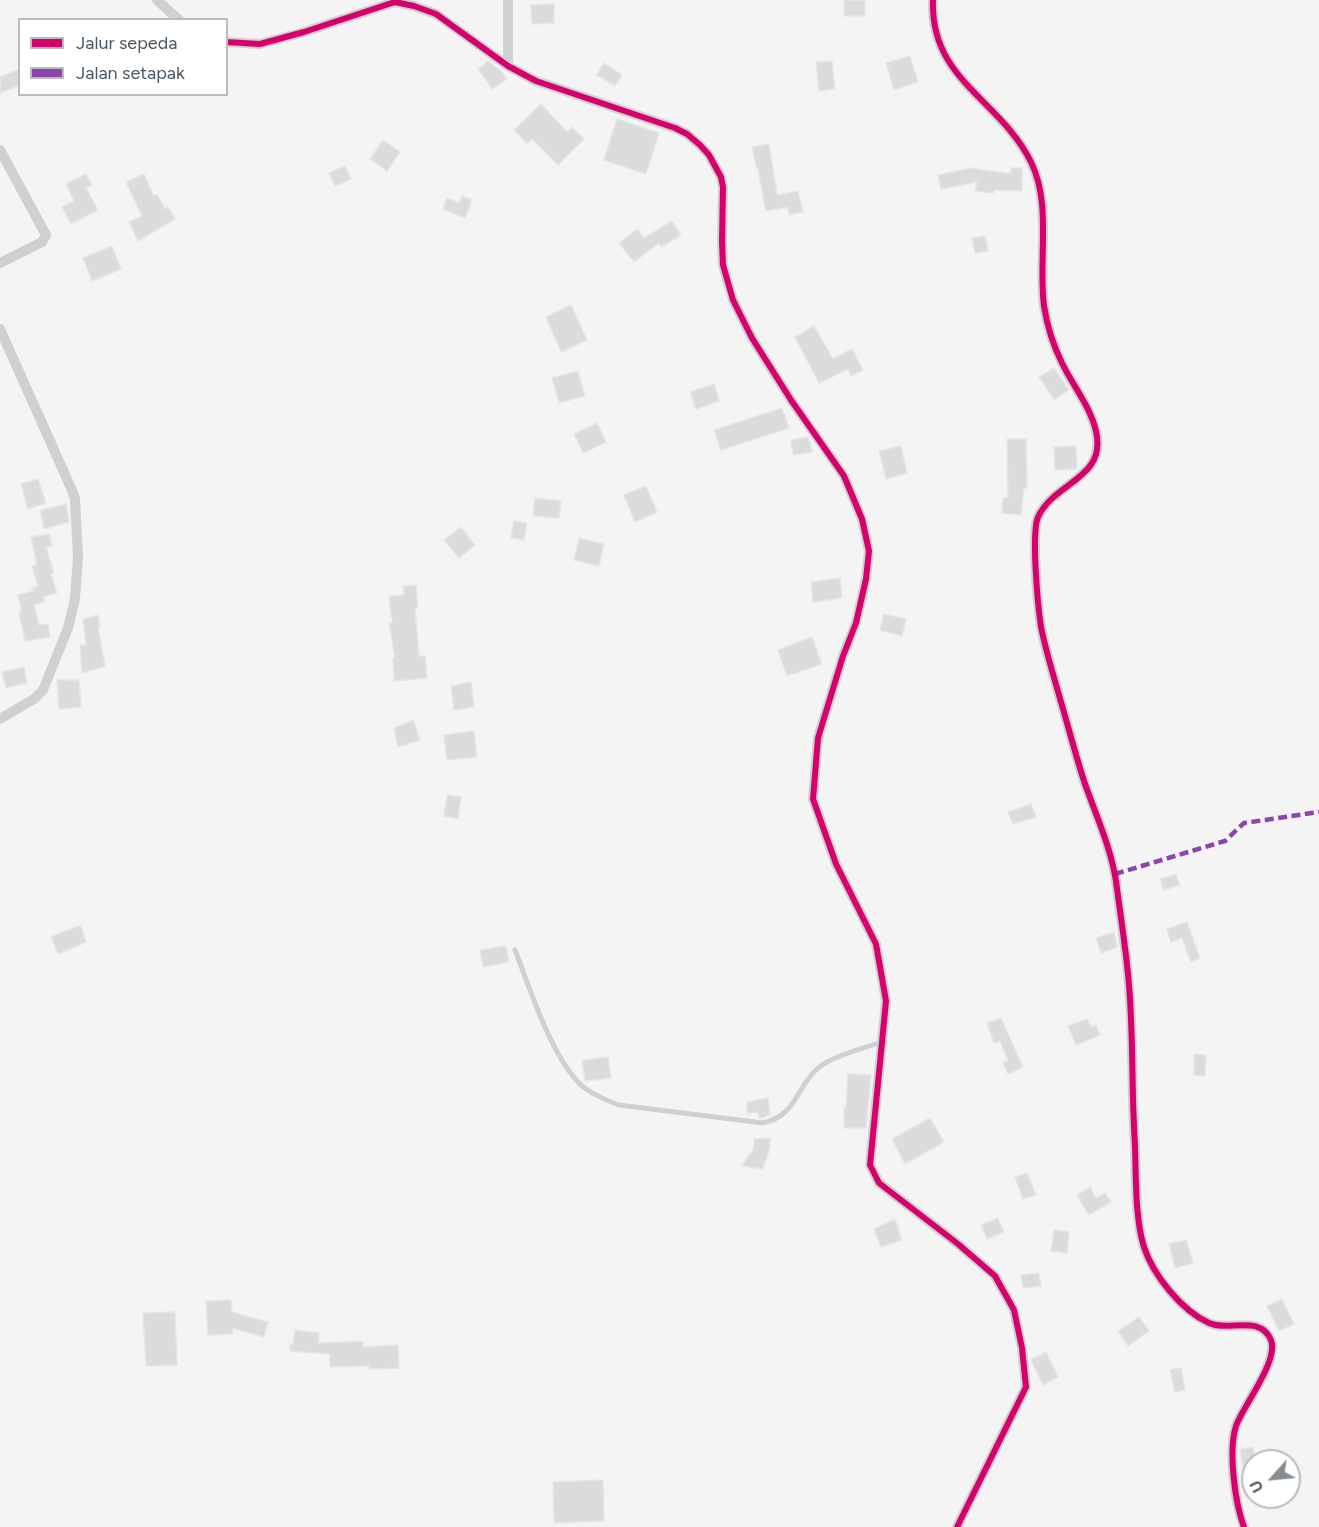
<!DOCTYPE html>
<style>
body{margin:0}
#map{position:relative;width:1319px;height:1527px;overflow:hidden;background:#f4f4f4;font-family:Figtree,sans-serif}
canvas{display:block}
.legend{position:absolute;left:18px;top:18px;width:210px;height:78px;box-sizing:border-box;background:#fff;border:2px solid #b7bcc0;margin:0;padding:8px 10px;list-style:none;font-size:18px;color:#4a5761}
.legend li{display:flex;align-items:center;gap:12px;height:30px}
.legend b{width:30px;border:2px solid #b7bcc0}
.north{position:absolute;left:1241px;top:1449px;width:60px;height:60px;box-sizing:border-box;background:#fff;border:2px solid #b7bcc0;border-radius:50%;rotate:243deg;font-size:16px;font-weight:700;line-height:24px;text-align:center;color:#4a5761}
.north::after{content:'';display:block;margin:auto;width:21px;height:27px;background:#868e94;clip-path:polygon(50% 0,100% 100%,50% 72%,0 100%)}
</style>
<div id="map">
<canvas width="1319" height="1527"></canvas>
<ul class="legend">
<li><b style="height:8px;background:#d6006c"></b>Jalur sepeda</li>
<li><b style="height:8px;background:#8e44ad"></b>Jalan setapak</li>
</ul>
<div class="north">U</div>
</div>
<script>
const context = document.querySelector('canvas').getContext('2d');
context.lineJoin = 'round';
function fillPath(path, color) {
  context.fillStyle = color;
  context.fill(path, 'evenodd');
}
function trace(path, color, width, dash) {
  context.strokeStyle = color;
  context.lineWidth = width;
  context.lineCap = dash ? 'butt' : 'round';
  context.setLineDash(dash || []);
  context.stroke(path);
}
const building = new Path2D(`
 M844,0H865V16H844Z
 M554,4V23L532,24L531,5Z
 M910,56L918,82L894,90L886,63Z
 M488,61L500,70L507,79L492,89L478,69Z
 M832,61L835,89L819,91L816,62Z
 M604,63L622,75L615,86L597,75Z
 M20,69V85L0,93V77Z
 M541,104L567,132L572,127L584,139L558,165L532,139L527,144L514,130Z
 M617,119L659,133L646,174L604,160Z
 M383,140L400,152L387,171L370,159Z
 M769,144L777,195L798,191L803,212L789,215L788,207L766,211L758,169H757L752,147Z
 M345,166L351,179L335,186L329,173Z
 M971,168L1011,174V168H1022V191L994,190V193L975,191L977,182L941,189L938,175Z
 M86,174L92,185L86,188L98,210L71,224L62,207L74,201L66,184Z
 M144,174L154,196L157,194L165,209L168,207L175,219L138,241L129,222L142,216L126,182Z
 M462,196L472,200L465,218L443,209L447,198L459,203Z
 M672,221L681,235L661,247L659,243L634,262L619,243L637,229L644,238Z
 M985,236L988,251L975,253L972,238Z
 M112,246L121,269L92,281L83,258Z
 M571,305L587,340L561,352L546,317Z
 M814,326L833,359L852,349L863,370L851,376L848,369L819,383L795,337Z
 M1054,368L1069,390L1054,400L1039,377Z
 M578,371L585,396L559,403L552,378Z
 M714,384L719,401L696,409L690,392Z
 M782,408L789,428L721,450L714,430Z
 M597,423L606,442L583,453L574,434Z
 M808,437L812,452L793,455L791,440Z
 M1007,439H1026L1027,488H1024L1021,515L1002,513L1003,498H1008Z
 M901,446L907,473L886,479L879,451Z
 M1076,446L1077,469L1055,470L1054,447Z
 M38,479L46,503L28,509L21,484Z
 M646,486L657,512L635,522L624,495Z
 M535,498L561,501L559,518L533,516Z
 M66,504L69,522L44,529L40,510Z
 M514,521L527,523L524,540L511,538Z
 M461,527L475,545L459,558L444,540Z
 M49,534L52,546L46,547L54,573L51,574L57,593L43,597L44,602L34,605L39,625L48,624L50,637L25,641L19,612H22L18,595L33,591L32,588L38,586L32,566L37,565L31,537Z
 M579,538L604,544L599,566L574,560Z
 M840,578L842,598L813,602L811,582Z
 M416,585L418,608H415L419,656H425L427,678L394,681L393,658H395L389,623H392L389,596L404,595L403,586Z
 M884,614L906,619L902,636L880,630Z
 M98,615L100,627L98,628L105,666L82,673L80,645H86L83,619Z
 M812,637L822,664L787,676L778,650Z
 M24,667L27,683L6,688L2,672Z
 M57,680H79L81,707L59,709Z
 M471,682L474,707L454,710L451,686Z
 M413,720L420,740L398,747L394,728Z
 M474,731L477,757L447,760L444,735Z
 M447,795L461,797L458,819L444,816Z
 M1031,804L1036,817L1013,824L1008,812Z
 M1176,874L1180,885L1164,890L1160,879Z
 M1187,922L1200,958L1191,962L1182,938L1171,942L1167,929Z
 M81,925L86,942L58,954L51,937Z
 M1114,932L1117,947L1101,953L1096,938Z
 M506,946L509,962L483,967L480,950Z
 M1001,1018L1023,1067L1008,1074L1003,1063L1008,1060L1000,1041L994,1043L987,1023Z
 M1087,1019L1091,1027L1096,1025L1100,1035L1076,1045L1068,1026Z
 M1194,1054L1206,1055L1205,1076L1194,1075Z
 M608,1057L611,1078L585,1081L582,1060Z
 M848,1074L871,1075L866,1128H844V1107H846Z
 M768,1098L770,1115L762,1118H759L758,1112L747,1113V1102Z
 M930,1118L944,1142L905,1164L892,1139Z
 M770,1138V1148L763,1169L742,1166L754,1148V1139Z
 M1027,1173L1036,1195L1023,1199L1015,1177Z
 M1090,1187L1096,1198L1105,1193L1111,1202L1089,1215L1077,1195Z
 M998,1218L1004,1232L987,1239L981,1225Z
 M895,1219L902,1240L881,1247L874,1229Z
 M1054,1230L1069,1232L1067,1253L1051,1251Z
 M1186,1240L1193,1263L1175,1268L1169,1244Z
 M1039,1273L1041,1286L1023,1288L1021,1275Z
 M1282,1299L1294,1324L1279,1331L1267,1306Z
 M231,1300L232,1312L268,1322L264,1337L232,1328L233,1334L208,1335L206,1301Z
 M175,1312L177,1365L146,1366L143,1313Z
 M1139,1317L1149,1331L1128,1346L1118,1331Z
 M295,1330L319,1333L318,1343L363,1341V1347L398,1345L399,1368L369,1369V1366L330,1367V1354L290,1351V1344H293Z
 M1046,1352L1058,1377L1043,1385L1031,1360Z
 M1181,1368L1185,1390L1175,1392L1170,1370Z
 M1253,1447L1256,1461H1253V1490L1247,1491L1240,1449Z
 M603,1480L604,1521L554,1523L553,1482Z`);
fillPath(building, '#dadbdc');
trace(building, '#e5e6e7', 1.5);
trace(new Path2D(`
 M515,950C530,988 554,1066 586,1089C596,1096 608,1101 619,1105L763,1123C797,1115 795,1089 817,1069C831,1056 863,1049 881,1042`), '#ced0d2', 5);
trace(new Path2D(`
 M157,0L179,20
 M508,0V66
 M933,0C930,80 1000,99 1031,162C1052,204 1038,261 1044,306C1047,325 1053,345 1062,363C1073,386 1090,406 1096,431C1107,479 1055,481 1038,517C1031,534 1038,607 1041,627C1046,652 1054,677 1061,702C1069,729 1076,757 1085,784C1096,815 1111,848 1116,881C1120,912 1125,943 1128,974C1134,1031 1131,1088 1135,1145C1136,1175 1135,1219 1144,1247C1153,1275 1182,1311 1209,1323C1228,1332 1260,1314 1271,1340C1279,1361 1243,1406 1236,1426C1228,1451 1235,1503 1244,1527
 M226,42L260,44L304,32L395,2L414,6L436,14L508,66L536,81L675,128L687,134L700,145L709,155L721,177L723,187L722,241L723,265L733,300L752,338L791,400L844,476L862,519L869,551L866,579L856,623L843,656L818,738L813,799L836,864L876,944L886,1001L870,1165L879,1183L958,1244L995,1276L1014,1310L1022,1348L1026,1387L957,1527
 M0,150L46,235L42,242L0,263
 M0,329L71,488L75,499L78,556L75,599L68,628L43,690L34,699L0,719`), '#ced0d2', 10);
trace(new Path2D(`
 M1115,874L1225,841L1244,823L1319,812`), '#8e44ad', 4.5, [9, 4.5]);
trace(new Path2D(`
 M933,0C930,80 1000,99 1031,162C1052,204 1038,261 1044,306C1047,325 1053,345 1062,363C1073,386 1090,406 1096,431C1107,479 1055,481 1038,517C1031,534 1038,607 1041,627C1046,652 1054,677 1061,702C1069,729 1076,757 1085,784C1096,815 1111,848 1116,881C1120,912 1125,943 1128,974C1134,1031 1131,1088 1135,1145C1136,1175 1135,1219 1144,1247C1153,1275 1182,1311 1209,1323C1228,1332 1260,1314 1271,1340C1279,1361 1243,1406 1236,1426C1228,1451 1235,1503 1244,1527
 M226,42L260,44L304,32L395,2L414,6L436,14L508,66L536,81L675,128L687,134L700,145L709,155L721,177L723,187L722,241L723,265L733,300L752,338L791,400L844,476L862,519L869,551L866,579L856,623L843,656L818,738L813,799L836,864L876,944L886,1001L870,1165L879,1183L958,1244L995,1276L1014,1310L1022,1348L1026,1387L957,1527`), '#d6006c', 6);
</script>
